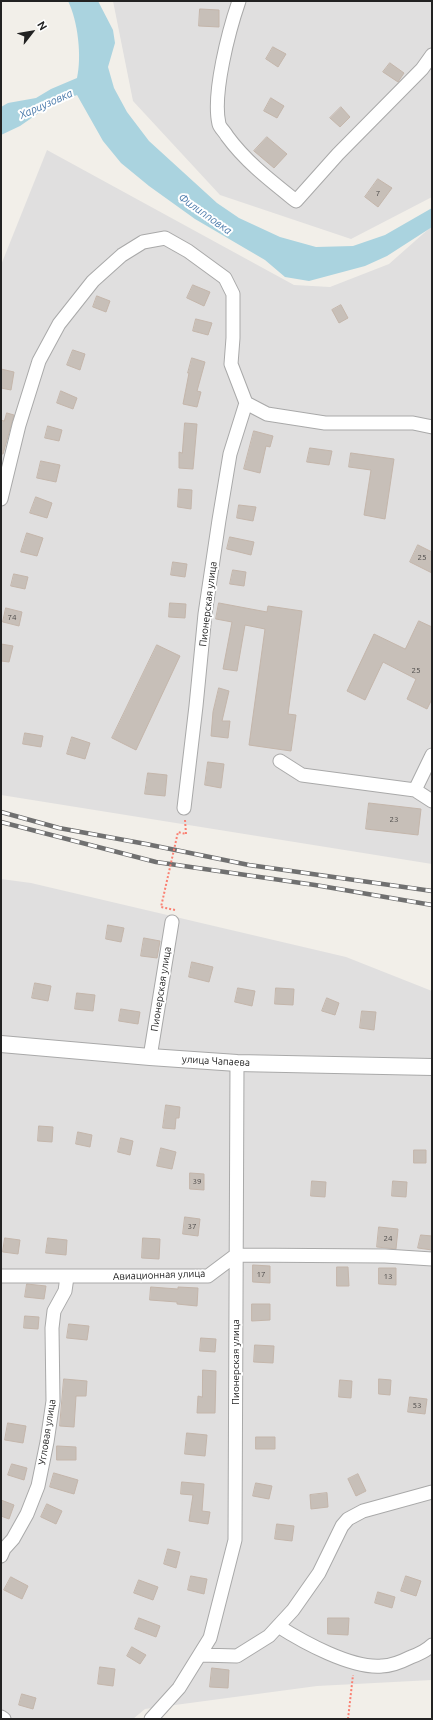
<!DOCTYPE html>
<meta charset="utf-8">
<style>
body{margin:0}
#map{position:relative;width:433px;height:1720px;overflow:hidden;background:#f2efe9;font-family:Ubuntu,sans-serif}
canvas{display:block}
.frame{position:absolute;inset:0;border:2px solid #222;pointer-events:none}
.north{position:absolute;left:12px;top:12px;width:40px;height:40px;-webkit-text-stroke:3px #fff;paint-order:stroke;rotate:59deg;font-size:11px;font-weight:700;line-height:16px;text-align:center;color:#222}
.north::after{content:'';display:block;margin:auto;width:14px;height:18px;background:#222;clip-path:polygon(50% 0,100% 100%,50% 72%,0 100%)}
</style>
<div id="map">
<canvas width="433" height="1720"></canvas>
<div class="frame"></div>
<div class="north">N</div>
</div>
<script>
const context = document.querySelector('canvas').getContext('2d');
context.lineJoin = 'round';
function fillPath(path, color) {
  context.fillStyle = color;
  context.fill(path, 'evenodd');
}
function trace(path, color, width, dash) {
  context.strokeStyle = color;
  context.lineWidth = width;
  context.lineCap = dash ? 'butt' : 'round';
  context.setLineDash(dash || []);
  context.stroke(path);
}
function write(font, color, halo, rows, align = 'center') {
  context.font = font + ' Ubuntu,sans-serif';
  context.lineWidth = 4;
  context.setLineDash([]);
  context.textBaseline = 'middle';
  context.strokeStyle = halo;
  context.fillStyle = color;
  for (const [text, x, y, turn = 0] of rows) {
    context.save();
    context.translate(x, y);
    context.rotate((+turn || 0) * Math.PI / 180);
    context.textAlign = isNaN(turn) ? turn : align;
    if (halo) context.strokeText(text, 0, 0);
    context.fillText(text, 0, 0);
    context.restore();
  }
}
fillPath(new Path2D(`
 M113,1H432V197L351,239L220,195L133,101Z
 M47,150L294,285L330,287L389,264L432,226V864L1,795V265Z
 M1,879L31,883L346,957L432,991V1680L317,1686L145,1709L133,1719H1Z`), '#e0dfdf');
fillPath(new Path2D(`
 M68,1H98L113,30L115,43L108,67L114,88L127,112L149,141L217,203L239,218L280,237L316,247L353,246L385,235L432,208V227L387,256L365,266L309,281L285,277L265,260L195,219L149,186L121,163L103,141L77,95L46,108L20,126L1,135V107L8,103L36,98L51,89L77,78C82,57 78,21 68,1Z`), '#aad3df');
const building = new Path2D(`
 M200,9L219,10V27L199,26Z
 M273,47L286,54L278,67L266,59Z
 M390,63L404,73L398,82L383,72Z
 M271,98L284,106L277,118L264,111Z
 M341,107L350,117L340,127L330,118Z
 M267,137L287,154L274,168L254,151Z
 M378,179L392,188L378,207L365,197Z
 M193,285L210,292L204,306L187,298Z
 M97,296L110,301L106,312L93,307Z
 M341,305L348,318L339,323L332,310Z
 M196,319L212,323L208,335L193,331Z
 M73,350L85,354L80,370L67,365Z
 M192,358L205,362L197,391L201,392L197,407L183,404L189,373H188Z
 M1,369L14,372L11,390L1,388Z
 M61,391L77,398L73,409L57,403Z
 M7,413L14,415L3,454H1V420L4,421Z
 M185,423L197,424L193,469L179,468V452L182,453Z
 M48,426L62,430L59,441L45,438Z
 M254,431L273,436L270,447L266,446L260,473L244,469Z
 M310,448L332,451L329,465L307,462Z
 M351,453L394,459L385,519L364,515L371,470L349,467Z
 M41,461L60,465L56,482L37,478Z
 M179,489L192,490L191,509L178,507Z
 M36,497L52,503L47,518L30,513Z
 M239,505L256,507L253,521L237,518Z
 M27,533L43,538L37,556L21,552Z
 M230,537L254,542L251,555L227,549Z
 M418,545L432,552V573L410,562Z
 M173,562L187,564L185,577L171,575Z
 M233,570L246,572L244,586L230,584Z
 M14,574L28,577L25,589L11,586Z
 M170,603L186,604L185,618L169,617Z
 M219,603L267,612L268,606L302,611L288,714L296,715L291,751L249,745L265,629L245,625L237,671L223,669L232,622L216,619Z
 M6,608L22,612L19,626L3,622Z
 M419,621L432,627V699L427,709L407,699L416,679L383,662L365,700L347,691L374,634L405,649Z
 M1,644L13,646L9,662L1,661Z
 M157,645L180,656L136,750L112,738Z
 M219,688L229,691L222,721H230L228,738L211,736L213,712Z
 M25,733L43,736L41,747L23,744Z
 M72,737L90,743L85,759L67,754Z
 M208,762L224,764L221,788L205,785Z
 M148,773L167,775L165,796L145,794Z
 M369,803L421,809L418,835L366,829Z
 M108,925L124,928L121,942L106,939Z
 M144,938L160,941L157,958L141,956Z
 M192,962L213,967L209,982L189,977Z
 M35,983L51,986L48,1001L32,998Z
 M238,988L255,991L252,1006L235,1002Z
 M276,988L294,989L293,1005L275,1004Z
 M77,993L95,995L93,1011L75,1009Z
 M327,998L339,1003L335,1015L322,1011Z
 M121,1009L140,1012L138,1024L119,1021Z
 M362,1011L376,1012L374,1030L360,1028Z
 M166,1105L180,1107L179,1118H176L175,1129L163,1128Z
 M39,1126L53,1127L52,1142L38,1141Z
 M78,1132L92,1135L90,1147L76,1144Z
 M121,1138L133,1141L130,1155L118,1152Z
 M161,1148L176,1152L172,1169L157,1166Z
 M414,1150H426V1163H414Z
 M190,1173L204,1174V1190L190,1189Z
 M312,1181L326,1182L325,1197L311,1196Z
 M393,1181L407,1182L406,1197L392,1196Z
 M185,1217L200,1219L198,1236L183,1234Z
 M379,1227L398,1229L396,1249L377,1247Z
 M421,1235L432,1236V1250L418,1248Z
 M5,1238L20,1240L18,1254L3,1252Z
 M48,1238L67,1240L66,1255L46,1253Z
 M143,1238L160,1239L159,1259L142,1258Z
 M253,1265L270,1266V1283L253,1282Z
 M337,1267H348L349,1286H337Z
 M379,1268H396V1285L379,1284Z
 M27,1284L46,1286L44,1299L25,1297Z
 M151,1287L178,1289V1287L198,1288L197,1306L177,1304V1302L150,1300Z
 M252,1304H270V1320L252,1321Z
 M25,1316L39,1317L38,1329L24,1328Z
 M69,1324L89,1326L87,1340L67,1338Z
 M201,1338L216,1339L215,1352L200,1351Z
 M255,1345L274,1346L273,1363L254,1362Z
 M203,1370L216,1371L215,1413H197L198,1396L202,1397Z
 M64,1379L87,1381L86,1396H76L74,1427L60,1426Z
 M379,1379L391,1380L390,1395L379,1394Z
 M340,1380L352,1381L351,1398L339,1397Z
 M410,1397L427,1399L425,1414L408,1412Z
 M8,1423L26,1426L23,1443L5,1440Z
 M187,1433L207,1435L205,1456L185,1454Z
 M256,1437H275V1449H256Z
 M57,1446L76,1447V1460H57Z
 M12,1464L27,1468L24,1480L8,1475Z
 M54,1473L78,1480L74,1494L50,1487Z
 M358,1474L366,1491L356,1496L348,1479Z
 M182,1482L204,1484L202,1511L210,1512L208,1524L189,1521L193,1495L181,1494Z
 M256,1483L272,1486L269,1499L253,1496Z
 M327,1493L328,1507L311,1509L310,1495Z
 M1,1500L14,1505L9,1519L1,1516Z
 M47,1504L62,1511L56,1524L41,1517Z
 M277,1524L294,1526L292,1541L275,1539Z
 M168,1549L180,1552L176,1568L164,1564Z
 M191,1576L207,1579L204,1594L188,1590Z
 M406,1576L421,1581L416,1596L401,1591Z
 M11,1577L28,1586L22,1599L4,1590Z
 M139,1580L158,1587L153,1600L134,1593Z
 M378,1592L395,1597L392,1608L375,1603Z
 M139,1618L160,1626L156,1637L135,1629Z
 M328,1618H349L348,1635L328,1634Z
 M132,1647L146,1655L140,1664L127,1656Z
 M100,1667L115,1669L113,1686L98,1684Z
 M212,1668L229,1670L228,1688L210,1687Z
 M22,1694L36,1698L33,1709L19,1705Z`);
fillPath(building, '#c7bfb8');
trace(building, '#c4b6ab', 1);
const minor = new Path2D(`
 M239,1C229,30 212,94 219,124C220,128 225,132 227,136C246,162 271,181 296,201L338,154L422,69L432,55
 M1,499L19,425L39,361L59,324L93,281L122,255L143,242L165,238L188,251L225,278L233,294V338L231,364L246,403L267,414L325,423H413L432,427
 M280,761L302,775L415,790L432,801
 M415,790L432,755
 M184,808L196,706L205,614L219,520L230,454L246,403
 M150,1057L172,922
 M1,1276H208L236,1255L385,1256L432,1259
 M1,1556L4,1549L13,1539L27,1514L38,1486L47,1442L53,1401L52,1328L54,1311L65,1291L67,1277
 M278,1626C303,1642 352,1669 382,1666C391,1666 403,1661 411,1657C419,1654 426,1651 432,1645
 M200,1655L237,1656L269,1636L293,1610L319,1573L342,1526L348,1519L363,1511L432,1492
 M1,1717L4,1719
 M151,1719L179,1688L210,1638L235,1540L237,1063`);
const tertiary = new Path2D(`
 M1,1044L150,1057L237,1063L432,1067`);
trace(minor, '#a9a9a9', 15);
trace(tertiary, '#a9a9a9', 18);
trace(new Path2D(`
 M185,820L186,834
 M348,1719L353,1675`), '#fa8072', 2, [2, 2]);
trace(minor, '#fff', 13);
trace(tertiary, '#fff', 16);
const rail = new Path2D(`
 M1,812L59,828L146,844L249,865L432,891
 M1,822L156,862L315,885L432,905`);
trace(rail, '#707070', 4.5);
trace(rail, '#fff', 3, [9]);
trace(new Path2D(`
 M175,910L161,907L178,832L186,834`), '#fa8072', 2, [2, 2]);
write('8px', '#4b4948', null, [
 ["7",378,193],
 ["25",422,557],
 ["74",12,617],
 ["25",416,670],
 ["23",394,819],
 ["39",197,1181],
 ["37",192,1226],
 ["24",388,1238],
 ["17",261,1274],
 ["13",388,1276],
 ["53",417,1405]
]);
write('10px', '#222', '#fff', [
 ["Пионерская улица",208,604,-83],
 ["Пионерская улица",161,989,-81],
 ["улица Чапаева",216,1061,3],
 ["Авиационная улица",159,1275,-2],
 ["Пионерская улица",236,1362,-90],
 ["Угловая улица",47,1432,-81]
]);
write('italic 11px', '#4a7aab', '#fff', [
 ["Хариузовка",46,104,-24],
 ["Филипповка",205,214,35]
]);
</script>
